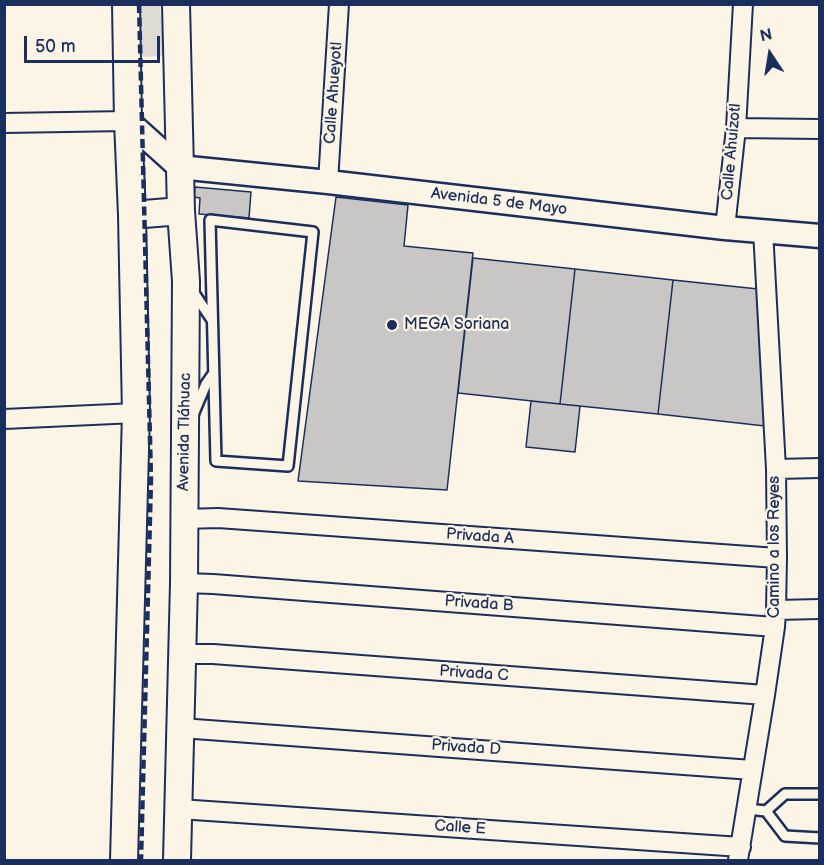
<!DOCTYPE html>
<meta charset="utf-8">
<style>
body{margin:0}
#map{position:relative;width:824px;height:865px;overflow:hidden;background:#fcf5e5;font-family:"Balsamiq Sans",sans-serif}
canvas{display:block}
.frame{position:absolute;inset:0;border:6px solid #1b2f5e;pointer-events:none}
.north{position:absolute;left:740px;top:24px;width:60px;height:60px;-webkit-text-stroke:4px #fcf5e5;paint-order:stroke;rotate:348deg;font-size:16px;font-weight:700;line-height:24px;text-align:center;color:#1b2f5e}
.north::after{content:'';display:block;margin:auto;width:21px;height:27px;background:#1b2f5e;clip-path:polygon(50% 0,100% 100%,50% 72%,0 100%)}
.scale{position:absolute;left:24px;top:36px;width:136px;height:27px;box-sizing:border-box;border:3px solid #1b2f5e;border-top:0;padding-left:8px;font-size:18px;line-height:21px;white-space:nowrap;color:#1b2f5e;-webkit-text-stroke:4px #fcf5e5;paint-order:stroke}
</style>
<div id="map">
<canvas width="824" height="865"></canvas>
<div class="frame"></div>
<div class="north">N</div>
<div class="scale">50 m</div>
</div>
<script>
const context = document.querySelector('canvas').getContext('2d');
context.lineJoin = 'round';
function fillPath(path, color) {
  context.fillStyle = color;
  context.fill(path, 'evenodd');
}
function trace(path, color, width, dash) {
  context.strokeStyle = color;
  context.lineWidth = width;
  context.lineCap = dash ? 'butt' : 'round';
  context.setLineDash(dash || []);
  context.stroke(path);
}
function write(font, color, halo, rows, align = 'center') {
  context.font = font + ' "Balsamiq Sans",sans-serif';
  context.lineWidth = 4.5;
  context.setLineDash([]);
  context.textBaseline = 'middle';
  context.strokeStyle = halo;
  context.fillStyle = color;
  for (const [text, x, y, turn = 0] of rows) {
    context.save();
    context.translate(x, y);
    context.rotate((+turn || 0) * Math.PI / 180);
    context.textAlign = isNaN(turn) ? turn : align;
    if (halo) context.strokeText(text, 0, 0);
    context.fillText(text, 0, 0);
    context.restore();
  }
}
fillPath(new Path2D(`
 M137,5H160L164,56L138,57Z`), '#dfdbd4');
const building = new Path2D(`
 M195,187L251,192L249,218L199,214L200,198L194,197Z
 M336,197L408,205L404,246L473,253L447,490L298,481Z
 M473,258L575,269L560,404L458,393Z
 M575,269L673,280L658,414L560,404Z
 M673,280L758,289L765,426L658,414Z
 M531,401L580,406L575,452L526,447Z`);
fillPath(building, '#c8c7c6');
trace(building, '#1b2f5e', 1.5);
const service = new Path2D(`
 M210,220L313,232L288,466L216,461Z
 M192,290L212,320
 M193,415L206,384L213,374
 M747,809L766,811L785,836L820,838
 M766,811L785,794H820`);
const minor = new Path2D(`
 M4,123L128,121
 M736,128L820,129
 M328,182L339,4
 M725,228L736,128L743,4
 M4,419L136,413
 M776,469L820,468
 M184,519L218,518L777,558
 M184,583L213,584L775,627
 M776,610L820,609
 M183,654H213L765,695
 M181,728L752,770
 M179,809L741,847
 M738,860L765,695L775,627L776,610L777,558L776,469L763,230`);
const tertiary = new Path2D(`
 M128,121L179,167L328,182L725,228L820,236`);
const secondary = new Path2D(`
 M176,4L181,211L186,281L184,583L177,860
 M132,215L181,211
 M124,860L136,413L132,215L128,121L126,4`);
trace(service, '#1b2f5e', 14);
trace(minor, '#1b2f5e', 22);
trace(tertiary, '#1b2f5e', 27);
trace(secondary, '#1b2f5e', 30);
trace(service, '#fcf5e5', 9);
trace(minor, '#fcf5e5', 18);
trace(tertiary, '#fcf5e5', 22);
trace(secondary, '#fcf5e5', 26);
trace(new Path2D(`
 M139,4L151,479L141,860`), '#1b2f5e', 4.5, [9, 4.5]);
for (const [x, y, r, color] of [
 [392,325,6,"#1b2f5e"]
]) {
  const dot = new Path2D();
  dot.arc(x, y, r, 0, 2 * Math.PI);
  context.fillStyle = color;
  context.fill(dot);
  trace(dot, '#fcf5e5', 2);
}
write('16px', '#1b2f5e', '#fcf5e5', [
 ["Calle Ahueyotl",334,93,-86],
 ["Calle Ahuízotl",732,152,-85],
 ["Avenida 5 de Mayo",499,202,7],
 ["Avenida Tláhuac",185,432,-89],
 ["Privada A",480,537,4],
 ["Camino a los Reyes",775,547,-90],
 ["Privada B",479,604,4],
 ["Privada C",474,674,4],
 ["Privada D",466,748,4],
 ["Calle E",460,828,4]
]);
write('16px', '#1b2f5e', '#fcf5e5', [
 ["MEGA Soriana",404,325]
], 'left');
</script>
